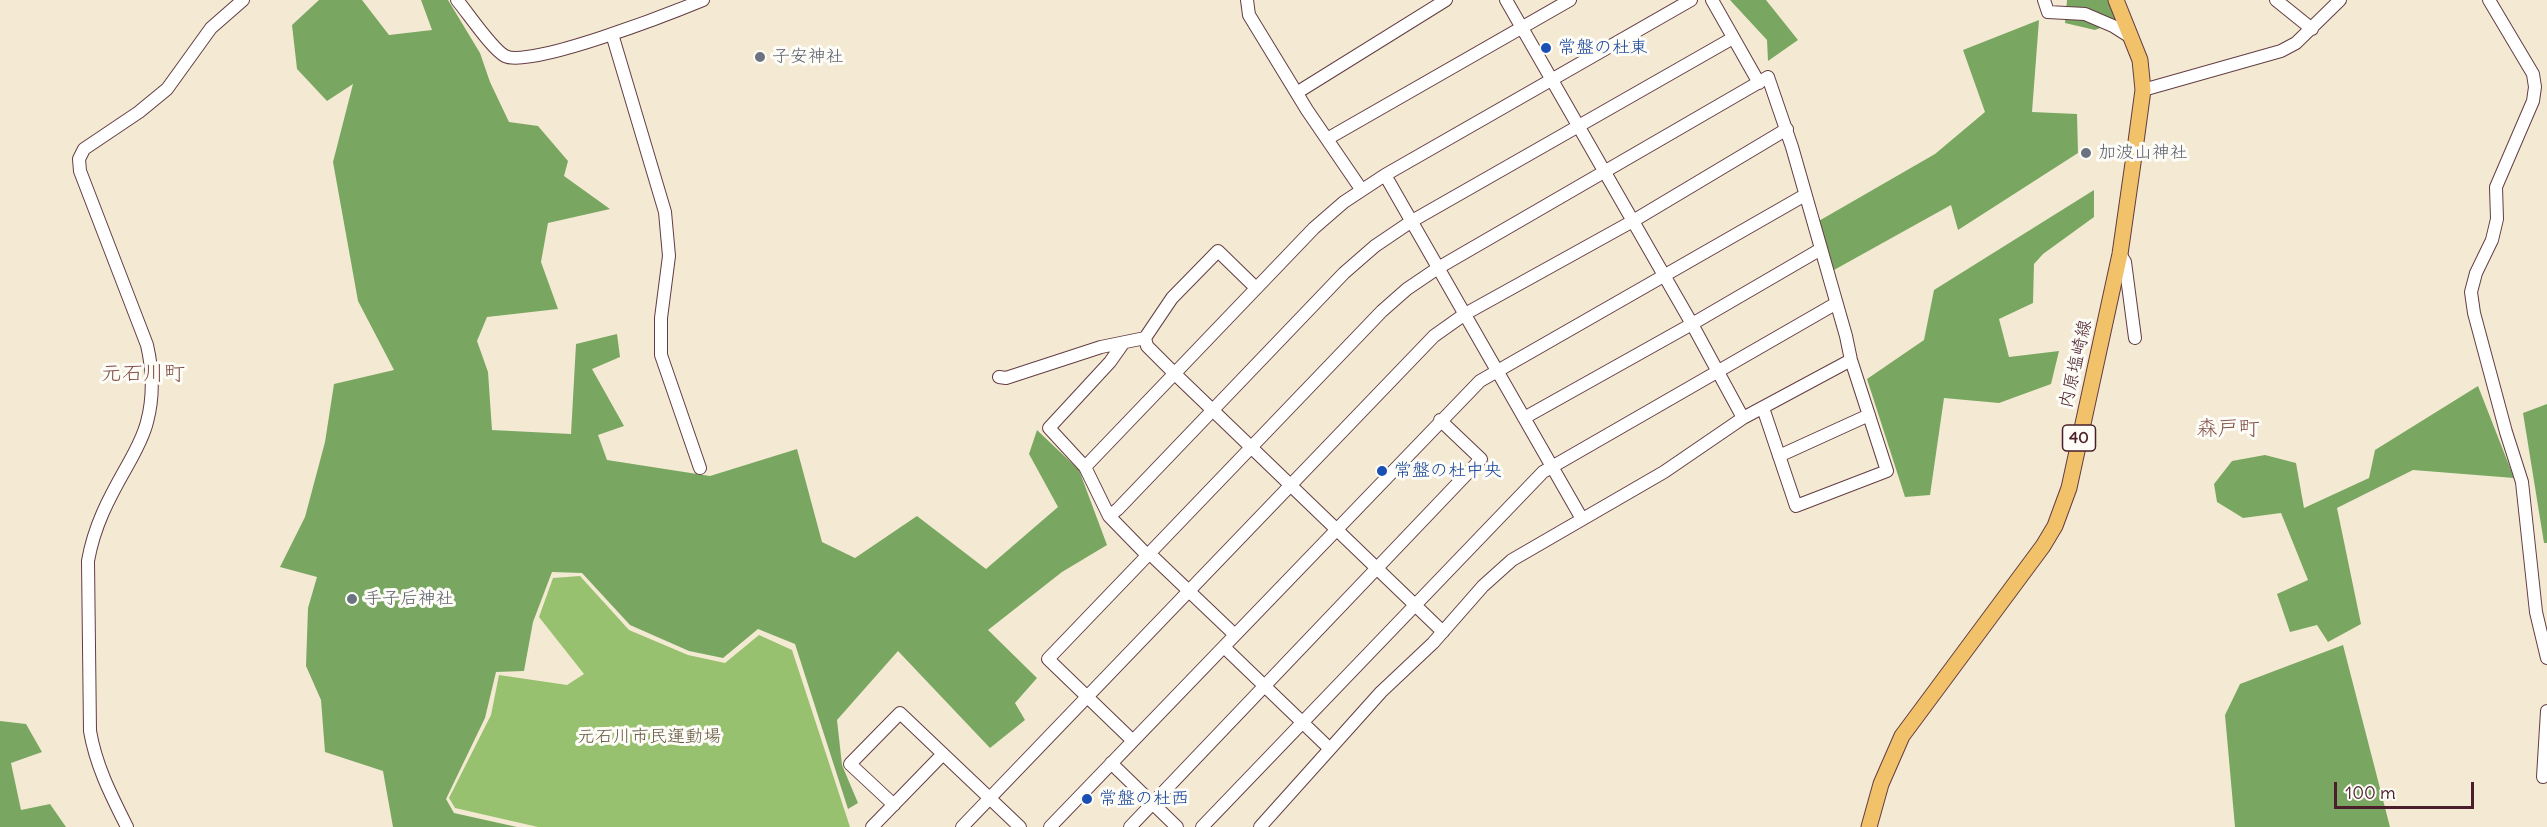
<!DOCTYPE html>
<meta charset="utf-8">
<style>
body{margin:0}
#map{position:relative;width:2547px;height:827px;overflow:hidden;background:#f4ead3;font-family:Delius,sans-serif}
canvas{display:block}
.scale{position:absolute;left:2334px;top:782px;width:140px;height:27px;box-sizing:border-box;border:3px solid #4a1f2b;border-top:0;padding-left:8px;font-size:18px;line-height:21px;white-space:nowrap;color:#4a1f2b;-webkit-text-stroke:4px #fdfcf7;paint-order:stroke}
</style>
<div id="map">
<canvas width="2547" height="827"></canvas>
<div class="scale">100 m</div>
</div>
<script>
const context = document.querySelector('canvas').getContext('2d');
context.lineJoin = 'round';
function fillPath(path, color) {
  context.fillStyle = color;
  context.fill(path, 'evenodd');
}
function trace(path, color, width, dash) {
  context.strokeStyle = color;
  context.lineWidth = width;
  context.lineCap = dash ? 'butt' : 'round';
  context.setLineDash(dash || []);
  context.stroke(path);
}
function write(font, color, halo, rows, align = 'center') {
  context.font = font + ' Delius,"Klee One",sans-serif';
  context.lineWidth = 6;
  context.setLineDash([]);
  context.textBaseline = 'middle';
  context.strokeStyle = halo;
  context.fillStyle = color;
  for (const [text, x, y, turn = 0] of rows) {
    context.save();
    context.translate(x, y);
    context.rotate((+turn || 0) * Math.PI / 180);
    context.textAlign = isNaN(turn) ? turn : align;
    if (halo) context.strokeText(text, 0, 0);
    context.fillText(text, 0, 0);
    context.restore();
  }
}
fillPath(new Path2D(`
 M580,576L629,630L688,655L725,663L759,635L792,650L850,827H538L455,808L449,798L491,715L499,675L567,685L584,674L539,617L553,578Z`), '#97c16e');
fillPath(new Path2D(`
 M319,0H362L389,35L432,30L421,0H448L480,53L490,82L509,122L538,126L568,161L564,176L610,209L548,223L541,262L558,309L487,317L477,341L488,372L492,430L571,434L576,344L617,334L620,357L592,369L624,426L598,435L607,460L710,476L797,449L822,542L855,558L917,516L986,569L1058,507L1029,454L1037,430L1079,470L1107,545L1062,572L988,630L1037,678L1015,703L1025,720L990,748L898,651L837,720L842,765L858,803L848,809L795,644L758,629L723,658L689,651L630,625L582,573L552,572L533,622L524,671L496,672L485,718L446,799L454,813L517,827H393L383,771L325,752L321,700L306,666L308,608L317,577L280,567L305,517L325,442L334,384L394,370L358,301L333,162L353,84L327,101L297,69L292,25Z
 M1730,0H1766L1798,40L1768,61L1767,40Z
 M2067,0H2108L2116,22L2095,30L2065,23Z
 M2039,20L2032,112L2077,114L2078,153L1958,230L1951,205L1834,270L1817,222L1935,154L1985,112L1963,50Z
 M2094,190V217L2043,254L2034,264L2033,303L1999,319L2009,357L2059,351L2051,384L1999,403L1944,398L1930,495L1905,497L1867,379L1924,340L1934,290Z
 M2478,386L2514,478L2413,470L2337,508L2361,624L2328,642L2317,625L2290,632L2277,594L2308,580L2281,513L2243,518L2217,502L2214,484L2232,461L2265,455L2296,463L2304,508L2369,478L2375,450Z
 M2547,404V543H2544L2523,413Z
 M2343,645L2390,827H2235L2225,715L2240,684Z
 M0,721L26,724L42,752L11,763L21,810L50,804L66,827H0Z`), '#79a761');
const minor = new Path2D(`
 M457,0C468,13 492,49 505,56C529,69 674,12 703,0
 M1247,0L1249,15L1307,110L1361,189
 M1506,0L1692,324L1743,418
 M1712,0L1759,83
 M2044,0L2048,12L2085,14L2113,26L2132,38
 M2276,0L2312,29
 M2489,0L2533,74L2535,87L2533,101L2496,187L2497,219L2492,240L2476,273L2471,292L2474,313L2506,432L2522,482L2536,612L2547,658
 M612,34L665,212L669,256L661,318V355L700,468
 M2143,90L2281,51L2296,43L2340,0
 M1298,92L1446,0
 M1327,139L1570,0
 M1385,175L1582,519
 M2120,254L2125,262L2135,338
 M1145,338L1147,346L1174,373L1443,632
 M1122,345L1110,362L1049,428L1085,467L1109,516L1147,555
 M999,377L1006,378L1101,347L1145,338L1172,298L1218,251L1256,288
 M1524,418L1692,324L1821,249
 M1779,456L1869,415
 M1085,467L1314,228L1344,202L1385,175L1691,0
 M1109,516L1118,509L1344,273L1375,246L1412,221L1733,38
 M1149,553L1235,635
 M1224,647L1329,748
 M1133,741L1048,659L1382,311L1407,289L1438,268L1768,77L1792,147L1846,336L1851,360L1887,471L1796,506L1763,408
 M1111,763L1177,827
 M2543,777L2547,711
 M894,805L850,764L900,713L1020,827
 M127,827C111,795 96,766 90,731L88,561C94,526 109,498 126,468C134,454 143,438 147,422C154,396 153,371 147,345L80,171L79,159L84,149L139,112L167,89L211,28L243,0
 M872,827L942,755
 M962,827L1434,336L1465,314L1633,221L1787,129
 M1050,827L1480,381L1805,195
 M1130,827L1481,459L1440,420
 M1202,827L1543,472L1835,304
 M1260,827L1381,692L1433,643L1483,586L1512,560L1664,472L1743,418L1851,360`);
const major = new Path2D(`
 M1869,827L1881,784L1902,736L2043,546L2055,526L2069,488L2120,254L2135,149L2143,90L2140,60L2116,0`);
trace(minor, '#643d44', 14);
trace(major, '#643d44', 17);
trace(minor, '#fff', 12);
trace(major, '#f2c26a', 15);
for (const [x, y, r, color] of [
 [1546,48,6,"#1a4fb4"],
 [760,57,6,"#6b7280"],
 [2086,153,6,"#6b7280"],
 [1382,471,6,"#1a4fb4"],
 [352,599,6,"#6b7280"],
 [1087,799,6,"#1a4fb4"]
]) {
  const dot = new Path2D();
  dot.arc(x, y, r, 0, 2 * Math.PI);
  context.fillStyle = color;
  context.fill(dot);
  trace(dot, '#fdfcf7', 2);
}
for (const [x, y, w] of [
 [2079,438,33]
]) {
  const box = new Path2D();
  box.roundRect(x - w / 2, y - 13, w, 26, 4.5);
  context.fillStyle = '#fdfcf7';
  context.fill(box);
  trace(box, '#4a1f2b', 1.5);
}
write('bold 16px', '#4a1f2b', null, [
 ["40",2079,438]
]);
write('18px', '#164399', '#fdfcf7', [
 ["常盤の杜東",1558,48],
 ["常盤の杜中央",1394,471],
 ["常盤の杜西",1099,799]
], 'left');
write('18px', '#5b616d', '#fdfcf7', [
 ["子安神社",772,57],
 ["加波山神社",2098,153],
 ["手子后神社",364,599]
], 'left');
write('18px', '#4a1f2b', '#fdfcf7', [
 ["内原塩崎線",2076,364,-77]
]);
write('18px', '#655842', '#fdfcf7', [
 ["元石川市民運動場",649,737]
]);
write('21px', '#824f47', '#fdfcf7', [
 ["元石川町",143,374],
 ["森戸町",2228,429]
]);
</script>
